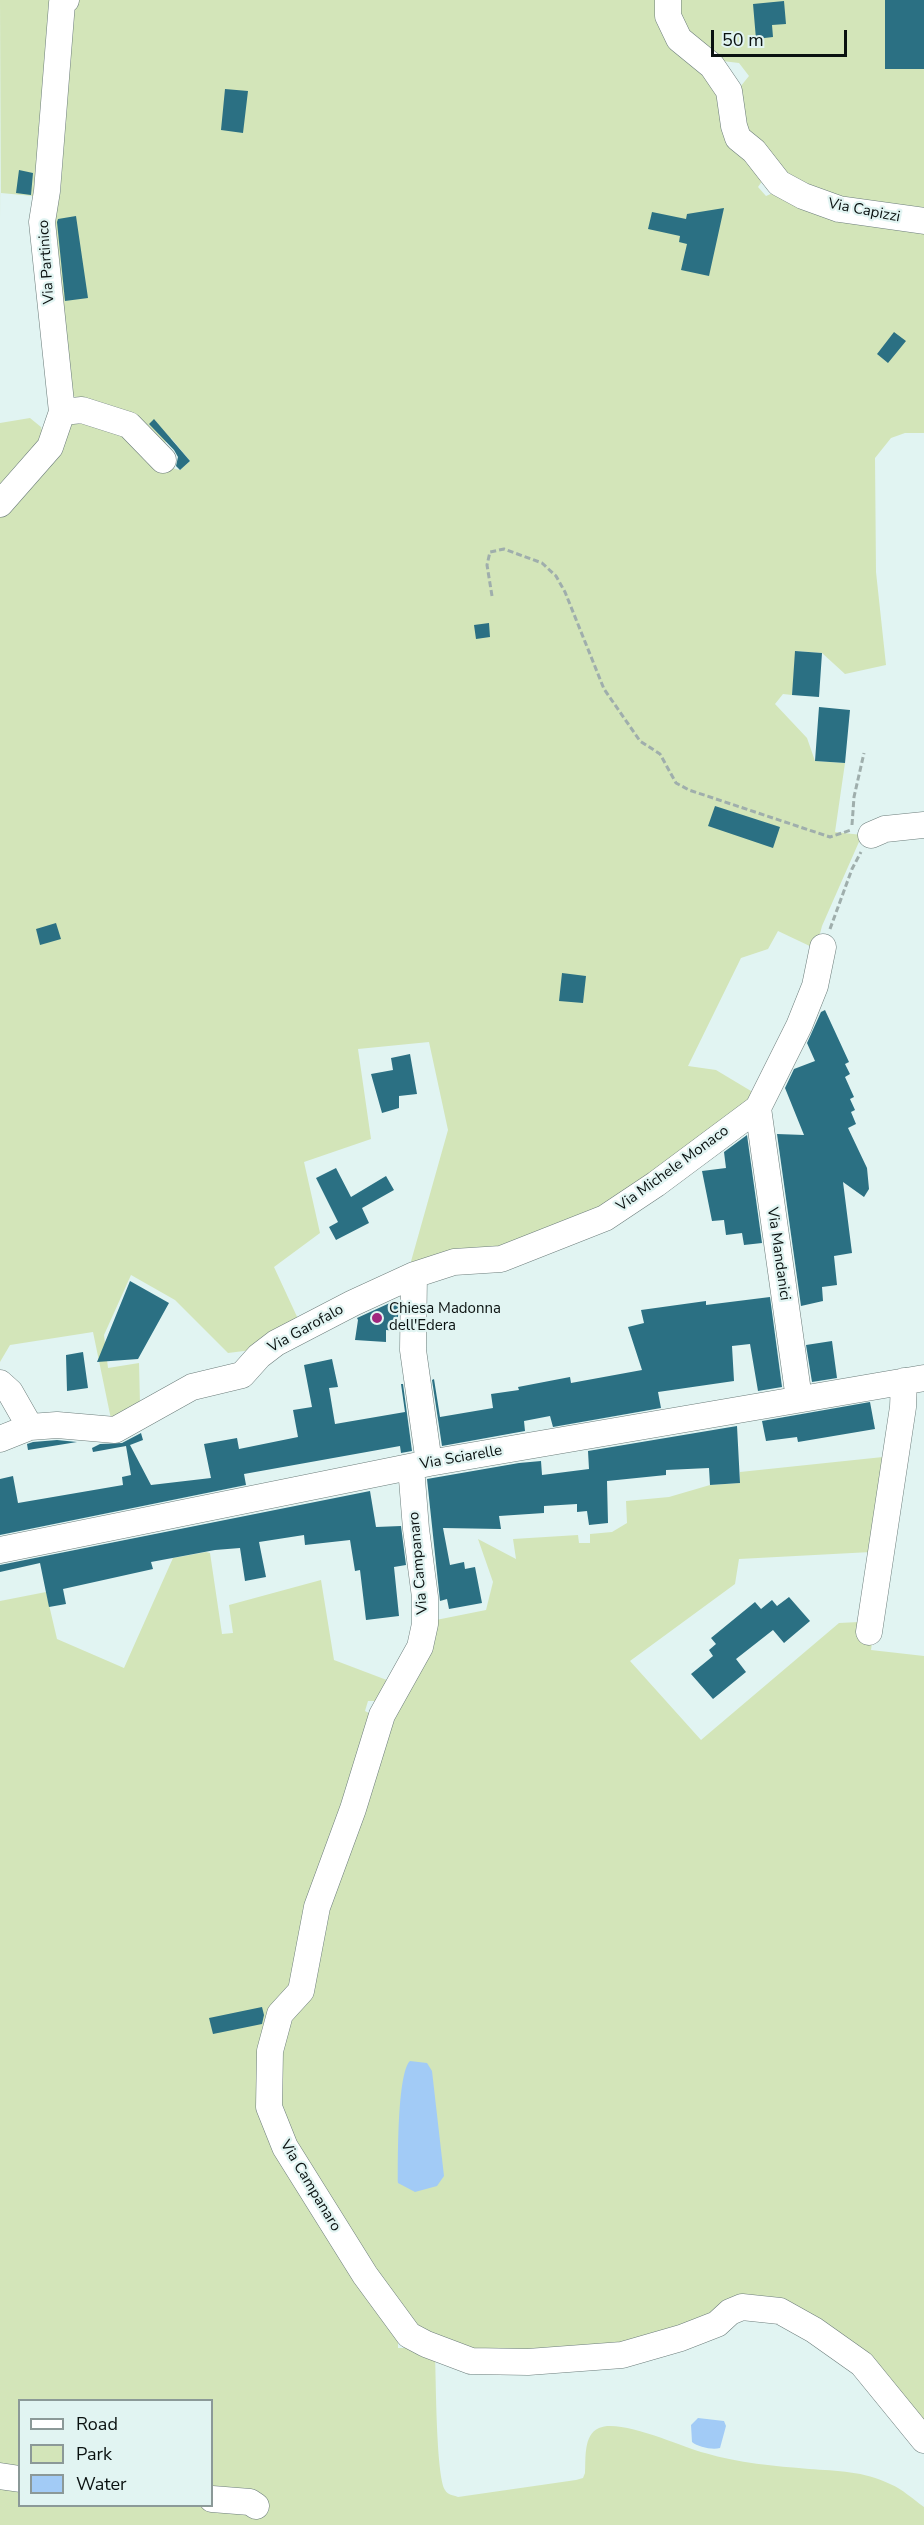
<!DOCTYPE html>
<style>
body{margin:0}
#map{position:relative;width:924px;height:2525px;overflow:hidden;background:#e1f4f2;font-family:"Nunito Sans",sans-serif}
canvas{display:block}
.legend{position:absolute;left:18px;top:2399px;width:195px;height:108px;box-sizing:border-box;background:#e1f4f2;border:2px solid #8b9998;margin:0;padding:8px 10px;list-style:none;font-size:18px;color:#0a1110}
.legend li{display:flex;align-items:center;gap:12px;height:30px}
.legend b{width:30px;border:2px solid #8b9998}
.scale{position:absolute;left:711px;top:30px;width:136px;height:27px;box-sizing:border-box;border:3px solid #0a1110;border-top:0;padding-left:8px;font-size:18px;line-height:21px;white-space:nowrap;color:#0a1110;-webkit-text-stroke:4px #e1f4f2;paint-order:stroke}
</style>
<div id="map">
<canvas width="924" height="2525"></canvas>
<ul class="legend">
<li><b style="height:8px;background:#fff"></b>Road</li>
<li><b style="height:16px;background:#d3e5b9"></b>Park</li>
<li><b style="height:16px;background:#a2cbf6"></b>Water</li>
</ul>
<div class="scale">50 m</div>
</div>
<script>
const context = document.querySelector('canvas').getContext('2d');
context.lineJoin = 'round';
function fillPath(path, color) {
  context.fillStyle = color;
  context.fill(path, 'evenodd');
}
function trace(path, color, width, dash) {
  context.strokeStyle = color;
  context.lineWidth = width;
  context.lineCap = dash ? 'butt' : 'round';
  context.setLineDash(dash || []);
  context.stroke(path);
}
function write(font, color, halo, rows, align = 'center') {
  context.font = font + ' "Nunito Sans",sans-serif';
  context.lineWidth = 4.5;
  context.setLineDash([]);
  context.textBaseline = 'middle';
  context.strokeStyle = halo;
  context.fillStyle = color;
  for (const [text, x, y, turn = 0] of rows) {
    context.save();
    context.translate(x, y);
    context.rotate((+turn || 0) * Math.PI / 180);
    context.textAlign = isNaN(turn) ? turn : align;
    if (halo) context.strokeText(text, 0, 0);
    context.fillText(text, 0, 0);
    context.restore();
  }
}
fillPath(new Path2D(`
 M0,0H60L33,196L1,193V220Z
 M74,0H663L709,70L765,177L758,187L766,196L780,190L924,228V433H905L891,438L875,458L876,572L886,665L845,674L822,653L796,651L792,695L783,694L775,704L807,738L815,761L845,763L835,832L862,835L822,926L816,949L778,931L768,949L741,958L688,1066L716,1070L751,1091L750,1107L603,1213L500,1255L410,1265L448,1130L429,1042L358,1049L371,1139L304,1162L320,1233L274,1267L299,1321L260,1349L228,1353L175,1300L131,1275L104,1335L108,1368L139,1363L140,1404L111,1419L93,1332L10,1345L0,1362V511L72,422L81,418L127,436L163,466L180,470L190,461L171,438L160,447L130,418L65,393L51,205L60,195Z
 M674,0H924V217L840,204L785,179L740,125L736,92L749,76L739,63L714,60L685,35Z
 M30,418L41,427L45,443L0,492V423Z
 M883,1457L871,1552L739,1559L735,1584L630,1661L701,1740L839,1623L859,1622L873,1636L871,1650L924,1656V2432L786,2306L717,2319L613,2351L472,2356L406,2323L274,2107L287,2015L322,1906L388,1715L436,1620L486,1610L493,1582L478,1539L516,1559L513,1539L578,1535L579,1543H590V1534L612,1532L627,1523L626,1501L669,1497L710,1485L740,1483V1472Z
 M206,1552L210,1553L222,1634L233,1633L229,1605L321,1580L334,1660L392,1682L385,1701H368L365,1711L378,1718L264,2107L398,2326V2348H425L435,2353C436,2376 436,2475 445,2490C448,2495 453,2495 458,2497L576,2480L583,2478L585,2473C586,2459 583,2435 599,2428C620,2418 682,2447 705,2453C738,2463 775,2466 809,2469C837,2471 864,2471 890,2484C902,2489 913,2499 924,2507V2525H0V1601L46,1592L57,1639L124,1668L173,1558ZM20,2400H212V2506H20Z`), '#d3e5b9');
fillPath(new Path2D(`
 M410,2061L427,2063L432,2071L444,2176L437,2186L415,2192L398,2183C398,2162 397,2073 410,2061Z
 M698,2418L724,2421L726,2426L720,2448C712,2450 698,2447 692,2442L691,2425Z`), '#a2cbf6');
fillPath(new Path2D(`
 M885,0H924V69H885Z
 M784,1L786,24L772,25L773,37L756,39L753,4Z
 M225,89L248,91L243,133L221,130Z
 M19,170L33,173L31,195L16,193Z
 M724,208L709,276L681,270L687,244L679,242L680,236L648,229L652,212L686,219L687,214Z
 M76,216L88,298L65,301L57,222L58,219Z
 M894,332L906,341L888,363L877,354Z
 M154,419L190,461L180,470L176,466L178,457L174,450L149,424Z
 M489,623L490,637L476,639L474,625Z
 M795,651L822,653L819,697L792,695Z
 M819,707L850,710L845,763L815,761Z
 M715,806L780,827L773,848L708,826Z
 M56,923L61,939L40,945L36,929Z
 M562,973L586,976L583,1003L559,1001Z
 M825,1010L849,1062L845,1064L850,1074L845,1077L854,1097L850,1099L855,1110L851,1112L856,1124L848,1128L867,1168L869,1189L864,1197L843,1182L852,1253L834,1256L837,1285L822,1287L823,1301L801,1306L777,1134L804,1135L785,1088L794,1069L815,1061L807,1043L821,1012Z
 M410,1054L417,1094L399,1096V1108L382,1113L371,1074L393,1070L391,1058Z
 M747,1135L762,1243L744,1245L742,1233L726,1235L724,1220L712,1221L702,1171L726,1168L724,1152Z
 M336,1168L351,1197L386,1176L394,1190L362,1208L369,1223L336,1240L329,1227L338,1222L316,1178Z
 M130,1281L169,1303L138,1359L97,1362Z
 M770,1297L782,1387L758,1391L750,1344L732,1346L734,1381L658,1392L661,1408L553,1427L550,1416L524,1421L525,1431L442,1446L432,1380L434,1379L440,1417L493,1408L491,1394L519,1390L518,1387L570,1377L571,1383L642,1370L628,1327L644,1323L641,1310L706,1301V1305Z
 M392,1302H399L397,1331L386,1330V1342L355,1340L358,1320L357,1318Z
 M832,1341L837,1378L812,1382L806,1345Z
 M83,1352L88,1388L67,1391L66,1355Z
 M332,1359L338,1387L329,1388L335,1424L405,1412L401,1384H403L412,1451L401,1453L400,1446L244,1474L246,1485L0,1535V1479L13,1476L18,1503L123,1485L122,1477L131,1475L126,1446L93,1452L92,1448L100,1444L122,1443L141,1433L143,1440L130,1445L151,1485L211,1478L204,1444L237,1438L239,1449L298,1437L293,1410L312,1407L304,1365Z
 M870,1402L875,1429L798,1442L797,1437L766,1441L762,1421Z
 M737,1426L740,1483L710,1485L709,1468L666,1470V1475L607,1481L608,1523L589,1525L587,1511L577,1512V1504L544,1506V1513L499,1516L501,1529L443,1528L450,1565L464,1562L465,1569L475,1567L482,1603L449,1609L447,1599L440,1601L427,1479L519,1463L541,1461L542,1475L589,1469L588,1451Z
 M57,1440L77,1442L28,1450L27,1444L33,1442Z
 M370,1491L376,1527L401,1526L406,1565L394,1567L399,1616L366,1620L360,1570L355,1571L350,1540L305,1545L304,1535L259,1542L266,1577L245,1581L240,1548L215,1550L151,1562L153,1569L63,1589L66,1604L49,1607L40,1563L0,1572V1565Z
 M789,1597L810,1621L784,1643L773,1630L736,1659L746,1672L713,1699L691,1674L713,1656L709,1650L716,1644L711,1638L755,1602L761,1609L772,1600L777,1606Z
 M262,2007L264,2015L262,2024L213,2034L209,2018Z`), '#2b7083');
const minor = new Path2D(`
 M668,0V16L679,39L712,66L729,91L734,126L738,138L754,151L779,183L803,196L839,209L924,221
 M62,412L82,410L129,425L163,460
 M0,504L50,447L62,412L42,222L47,191L62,3L66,0
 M871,835L885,829L924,825
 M758,1108L799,1399
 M0,1383L10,1392L30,1427
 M0,1439L30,1427L57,1425L115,1430L192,1387L242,1375L259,1356L276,1343L353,1303L414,1275
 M429,1463L413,1350L414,1275L454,1262L501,1259L605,1218L656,1184L758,1108L799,1026L815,986L823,947
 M411,1467L416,1529L425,1597V1624L420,1647L382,1715L353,1809L317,1907L301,1991L280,2014L270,2051L269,2107L285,2147L365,2275L409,2335L426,2344L471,2361L528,2362L622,2355L681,2338L717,2324L730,2312L742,2307L780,2311L814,2330L862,2364L924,2440
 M0,1550L429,1463L924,1378
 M869,1632L903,1407L904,1381
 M0,2476L20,2479
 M212,2499L250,2502L256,2506`);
trace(minor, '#6c7d7b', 27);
trace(new Path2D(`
 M492,596L487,565L490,552L504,549L542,563L556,576L565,592L604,689L640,741L660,754L676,783L689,790L830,837L851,830
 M852,825L854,797L864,753
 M830,929L852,869L861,852`), '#9faeac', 3, [6, 3]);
trace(minor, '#fff', 26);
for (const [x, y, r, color] of [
 [377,1318,6,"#a1277d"]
]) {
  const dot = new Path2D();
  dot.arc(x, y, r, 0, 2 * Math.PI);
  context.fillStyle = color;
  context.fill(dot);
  trace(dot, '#e1f4f2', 2);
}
write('15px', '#0a1110', '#e1f4f2', [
 ["Via Capizzi",864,211,11],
 ["Via Partinico",47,262,-94],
 ["Via Michele Monaco",673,1169,-36],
 ["Via Mandanici",778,1254,82],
 ["Via Garofalo",306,1329,-29],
 ["Via Sciarelle",461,1458,-10],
 ["Via Campanaro",419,1563,-95],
 ["Via Campanaro",310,2186,59]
]);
write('15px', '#0a1110', '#e1f4f2', [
 ["Chiesa Madonna",389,1309],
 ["dell'Edera",389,1326]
], 'left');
</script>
